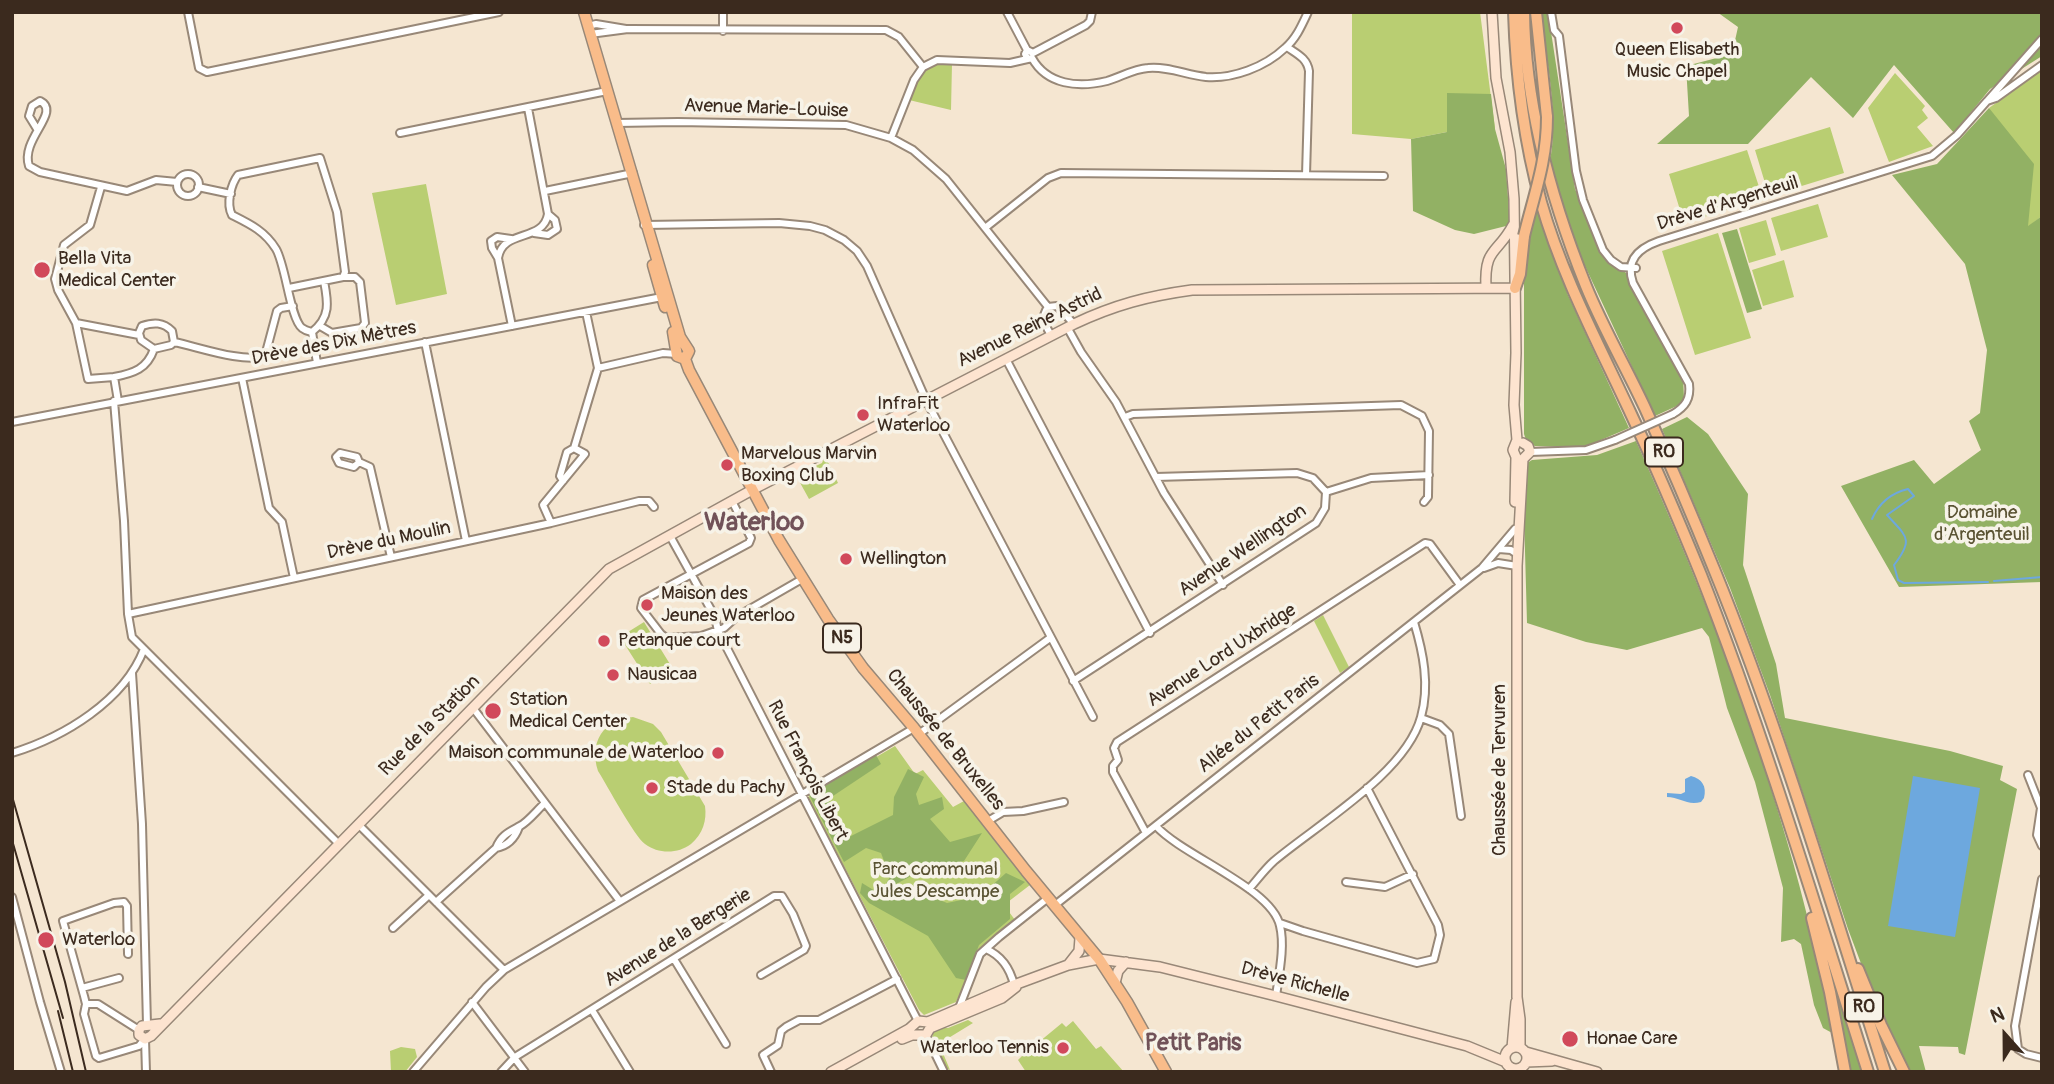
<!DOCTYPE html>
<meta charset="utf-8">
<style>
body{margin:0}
#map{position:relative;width:2054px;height:1084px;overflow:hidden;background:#f5e6d1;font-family:Pangolin,sans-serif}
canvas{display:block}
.frame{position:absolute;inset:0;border:14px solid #3b2a1e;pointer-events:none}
.north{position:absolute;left:1970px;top:1000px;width:70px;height:70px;-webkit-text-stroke:5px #f7f3e8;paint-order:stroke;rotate:339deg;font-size:19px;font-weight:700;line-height:28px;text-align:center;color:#3b2a1e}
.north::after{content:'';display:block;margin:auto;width:24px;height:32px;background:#3b2a1e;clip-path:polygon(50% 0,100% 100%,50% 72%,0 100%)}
</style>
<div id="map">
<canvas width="2054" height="1084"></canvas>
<div class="frame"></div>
<div class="north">N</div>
</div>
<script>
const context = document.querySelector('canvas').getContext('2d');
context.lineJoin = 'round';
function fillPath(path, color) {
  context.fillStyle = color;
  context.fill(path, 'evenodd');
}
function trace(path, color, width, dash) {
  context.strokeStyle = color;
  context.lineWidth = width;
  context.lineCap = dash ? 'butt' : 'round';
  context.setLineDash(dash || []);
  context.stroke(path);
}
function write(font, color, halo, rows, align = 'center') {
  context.font = font + ' Pangolin,sans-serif';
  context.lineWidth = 7;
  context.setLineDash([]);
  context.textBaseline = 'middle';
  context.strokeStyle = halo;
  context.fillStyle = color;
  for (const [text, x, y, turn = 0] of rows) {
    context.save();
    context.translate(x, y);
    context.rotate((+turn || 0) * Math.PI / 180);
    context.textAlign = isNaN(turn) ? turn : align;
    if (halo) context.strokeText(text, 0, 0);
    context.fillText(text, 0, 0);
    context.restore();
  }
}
fillPath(new Path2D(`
 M1352,12H1480L1495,129H1462L1411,139L1352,134Z
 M938,63L952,64L951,110L909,100C915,83 920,69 938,63Z
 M2042,70V216L2028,227L1989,108Z
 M1895,73L1925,106L1922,110L1928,118L1917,127L1933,146L1889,162L1868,108Z
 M1830,127L1844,173L1769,196L1755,150Z
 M1747,150L1763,199L1684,223L1669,174Z
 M426,184L447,294L396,305L372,193Z
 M1818,204L1828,237L1781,251L1771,218Z
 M1766,220L1776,255L1749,263L1739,228Z
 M1718,233L1751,338L1695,355L1662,251Z
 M1784,260L1794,297L1763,306L1752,270Z
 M825,456L838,483L809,499L798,479L794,481L791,475L795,476L822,463Z
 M1323,615L1349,667L1340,673L1314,621Z
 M644,622L673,669L650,684L620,637Z
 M633,717L653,724L661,732L705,806C707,820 703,834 691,844C678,854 658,854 645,844C634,836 607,785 598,771C589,742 603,720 633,717Z
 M895,746L915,774L923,770L953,807L964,801L1030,885L1004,905L1015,920L981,951L956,1002L924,1015L919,1010L808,797Z
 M968,1020L973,1023L942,1042L940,1046L950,1070L944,1067C938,1054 926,1039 937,1027L948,1028Z
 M1073,1021L1096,1049L1101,1046L1124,1072H1026L1018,1060L1022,1056L1062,1023L1066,1027Z
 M401,1047L415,1049L417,1057L405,1072H391L390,1051Z`), '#b9ce72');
fillPath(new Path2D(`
 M1541,12H1548L1575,189L1603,255L1626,273L1683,376L1684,398L1679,405L1655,416L1578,251L1549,166C1560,119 1546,60 1541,12Z
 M1717,12H2042V56L1990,89L1954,133L1894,65L1853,118L1811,77L1748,144H1657L1689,116L1686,66L1732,54L1738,27Z
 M1447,93L1491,94L1495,129L1506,169L1510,225L1474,234L1455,230L1413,211L1411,139L1447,132Z
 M1989,108L2034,164L2028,226L2042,216V582L1899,587L1841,486L1914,460L1934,484L1981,450L1969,421L1980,413L1987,350L1965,264L1892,175L1937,164Z
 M1537,210L1568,295L1629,428L1587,446L1562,447L1535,446L1527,443L1524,434V279L1528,244Z
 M1737,229L1762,309L1747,313L1722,233Z
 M1687,417L1708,434L1748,494L1743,565L1776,664L1785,718L1950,751L2003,766L2000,780L2017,789L1965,1055L1959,1053L1958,1047L1919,1046L1926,1072H1910L1868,982L1848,929L1770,695L1730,588L1662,429Z
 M1636,441C1694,570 1747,702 1786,838C1805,902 1820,968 1834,1034L1823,1028L1814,1005L1801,944L1794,939L1781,942L1783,888L1755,782L1727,708L1709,637L1702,628L1627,650L1586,642L1527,623L1524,515L1527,463L1532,460L1597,455Z
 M876,755L881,764L830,798L828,810L845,839L893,815L894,797L908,769L924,777L916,794L919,805L942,797L944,809L930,819L950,842L982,833L964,861L923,870L894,885V893L913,889L947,903L980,896L1006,873L1025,882L1010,894V919L979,945L966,980L956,978L928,936L869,903L860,893L862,883L880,894L890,877L881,853L866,848L844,862L809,795Z
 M1827,962L1862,1072H1849Z`), '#92b164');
fillPath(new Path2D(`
 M1691,776C1702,779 1707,786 1704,798L1701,802C1687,806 1680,797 1667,797V793L1681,794L1685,792V779Z
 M1913,776L1980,788L1955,937L1888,926Z`), '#6da8de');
trace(new Path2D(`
 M1872,519C1879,503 1891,493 1908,489L1914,496L1887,515C1907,537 1914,539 1894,565L1898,580L1904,583L1988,582
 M1994,581L2042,577`), '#6da8de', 2);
const street = new Path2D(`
 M188,12L199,68L207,72L499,12
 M1007,12L1027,50
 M1551,12L1554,30L1559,36L1576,171L1583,200L1603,250L1611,260L1621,267L1636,268
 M588,26L596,24L626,29
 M723,31V12
 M590,34L628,29L886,30L899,37L923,67
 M1287,47C1297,54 1307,58 1309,71L1306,175
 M1027,58L1025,54L1027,50L1033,53L1086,25L1090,21L1092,12
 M1032,58C1047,85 1078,88 1107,81C1121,77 1133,69 1148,68C1168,66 1186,75 1206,77C1233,79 1265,67 1285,48C1296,39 1302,25 1308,12
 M1988,100L2042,39
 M616,123L678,122L846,125L891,138L913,150L946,179L1048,307
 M37,129L29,116L32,106L40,101C62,112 20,139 29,166L40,172L127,191L156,180L177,182
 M400,133L607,91
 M891,138L914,80L923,67L937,60L1010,63L1032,58
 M177 185a11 11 0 1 1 22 0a11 11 0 1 1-22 0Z
 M101,187L90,225L64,245L55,279L58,290L76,323L88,379L114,377L118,401
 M198,187L231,194
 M545,191L633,173
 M644,225L779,223L810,226L825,230L844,240L857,251L867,266L926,400L1093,717
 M985,228L1048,178L1061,173L1384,176
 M534,233L548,235L557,229L555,220L548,214
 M498,258L492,248L491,241L497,237L511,239
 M289,288L343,277L345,272L337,212L320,158L238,175C231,184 226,204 232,215C250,224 265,231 276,249C286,266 290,318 302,328C306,331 308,331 312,332L317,363
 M1048,307L1057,306L1074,324
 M1048,307C1040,318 1045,325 1051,335
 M586,312L598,368
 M76,323L139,335
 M320,326L332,333L361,328L365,323L360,282L355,277H343
 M512,326L498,258C503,228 543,243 548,214L528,108
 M1067,327L1081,352L1116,402L1164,493L1223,585
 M312,332C331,317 328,302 324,281
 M174,342C199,347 242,363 265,356L277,311L281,308L293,306
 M425,342L466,541
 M1006,359L1150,633
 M114,377C134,373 147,369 154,349L141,340L139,333L142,326C154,322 163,322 172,331L174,342L171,345L154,349
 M242,378L269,508L282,522L294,578
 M114,401L124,521L128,614L132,637L339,844
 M1673,414C1685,407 1691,399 1689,384L1633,283C1625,260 1639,248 1659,241L1932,156L1957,135L1987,101L1996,98L2042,65
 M1125,417L1133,414L1401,405L1422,416L1429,431L1428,497L1424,502
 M12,422L662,297
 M574,448L598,368L663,353L677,354
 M1530,452L1586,450L1615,440
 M359,462L354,467L339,463L336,457L340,453L357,457L359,462L370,467L391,557
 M1156,477L1297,473L1313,478L1326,492
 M563,481L560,476L567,452L574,448
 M1326,492L1371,478L1429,475
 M732,501L751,538L749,543L643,600L641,608L661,634L666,638L701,636L724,628L736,617L802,579
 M551,523L543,505L585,454L574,448
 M670,536L715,617L718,631L731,656L918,1021
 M1499,549L1511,550L1517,554
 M1484,568L1498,563L1517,566
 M128,614L551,523L639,501H649L654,507
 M132,673L142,824L147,1025
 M1073,681L1316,523L1325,508L1326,492
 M473,708L619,900
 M1421,718L1440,725L1449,734L1461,816
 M919,734L1050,638
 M12,753C64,737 124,701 144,649
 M2028,775L2041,808L2037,835L2042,846
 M988,821L1003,812L1023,811L1064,802
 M358,824L504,970
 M1156,826C1183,856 1272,888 1280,926C1285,946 1279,974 1276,996
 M1146,833L1113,772V766L1118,760L1114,748L1117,742L1425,543L1430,544L1460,585
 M496,848C507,846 515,838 519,827
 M2042,879L2015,1026L2018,1049L2026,1054L2042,1058
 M1346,882L1385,887L1413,874
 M1249,889C1257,880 1265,869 1274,861C1318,824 1406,773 1421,717C1430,685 1423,652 1414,622
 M12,897L40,1002L61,1072
 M436,902L496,848C501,835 509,832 520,826C529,821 537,810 545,803
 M1055,905L1482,568L1515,529
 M1280,923L1303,931L1417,963L1434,959L1440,935L1438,925L1367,788
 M393,928L429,895
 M986,949C1002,956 1010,968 1014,985
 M128,954L127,906L124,902L114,903L63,921L84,996L86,1004L84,1014L96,1056L99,1058L139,1046L145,1039
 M674,959L726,1044
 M82,988L119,978
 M472,1002L525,1072
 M86,1004H98L139,1030
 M959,1008L980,954L999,937L1048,898
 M592,1010L630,1072
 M926,1035L944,1072
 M145,1039L146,1072
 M413,1072L486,987L504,970L914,728
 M501,1072L515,1057L774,896H782L793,914L806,946L804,950L761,975
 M771,1072L763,1055L778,1045L781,1031L786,1027L799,1020H819L897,979`);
const secondary = new Path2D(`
 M1492,12L1496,78L1510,152L1514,199L1516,353L1514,405L1517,440L1513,450L1516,457L1515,502
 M1486,288C1484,247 1497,255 1513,225
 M1523,443L1528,446L1530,452L1523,459
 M1068,965L1079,951L1080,938
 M1115,983L1118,971L1126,962
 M928,1022L1014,985L1068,965L1099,959L1160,967L1276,996L1467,1046L1506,1062
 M160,1024L142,1026L139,1030V1035L145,1039L151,1036L609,569L752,490L1074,324C1114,305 1148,296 1192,290L1515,288
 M930,1028L1002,998L1016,987
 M902,1039L912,1035H926L930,1028
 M1520,1047V1019L1517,997V566L1523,459
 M1505 1058a11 11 0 1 1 22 0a11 11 0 1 1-22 0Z
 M1512,1048L1516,1002
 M1526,1052L1597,1072
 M1526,1062L1552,1061
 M831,1072L909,1029L918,1021L928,1022`);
const primary = new Path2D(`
 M584,12L680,337L689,351L685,359L689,370L779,540L828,619L863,668L914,728L1026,871L1099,959L1127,1002L1166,1072
 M653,265L665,307
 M673,332L677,356L685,359`);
const highway = new Path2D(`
 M1514,12C1516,76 1524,140 1541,202C1562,276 1599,345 1631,414C1656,467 1679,521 1701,575C1765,738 1815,905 1868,1072
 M1524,12C1525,107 1551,199 1586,286C1603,328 1626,367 1645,408C1669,461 1692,515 1714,569C1781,733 1831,903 1885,1072
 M1536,12L1547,117
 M1515,288L1520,274L1524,236
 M1812,918L1830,992L1845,1072
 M1858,969L1881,1025L1904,1072`);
trace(street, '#988878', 10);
trace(secondary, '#988878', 12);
trace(primary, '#988878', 13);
trace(highway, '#988878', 14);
trace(street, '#fff', 6);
trace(secondary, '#fde4d0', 9);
trace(primary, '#f9bc8a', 10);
trace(highway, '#f9bc8a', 10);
trace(new Path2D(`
 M12,796L65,982L86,1072
 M12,840L63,1018
 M58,1011L73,1072`), '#3b2a1e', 2);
const streetBridge = new Path2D(`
 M1615,440L1673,414`);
const highwayBridge = new Path2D(`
 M1524,236C1534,195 1547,161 1547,117`);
trace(streetBridge, '#988878', 10, []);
trace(highwayBridge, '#988878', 14, []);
trace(streetBridge, '#fff', 6);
trace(highwayBridge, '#f9bc8a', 10);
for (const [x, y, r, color] of [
 [1677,28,7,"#d1495b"],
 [42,270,9,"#d1495b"],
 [863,415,7,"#d1495b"],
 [727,465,7,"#d1495b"],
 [846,559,7,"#d1495b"],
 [647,605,7,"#d1495b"],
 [604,641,7,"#d1495b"],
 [613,675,7,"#d1495b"],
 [493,711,9,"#d1495b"],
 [718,753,7,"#d1495b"],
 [652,788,7,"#d1495b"],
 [46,940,9,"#d1495b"],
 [1570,1039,9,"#d1495b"],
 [1063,1048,7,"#d1495b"]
]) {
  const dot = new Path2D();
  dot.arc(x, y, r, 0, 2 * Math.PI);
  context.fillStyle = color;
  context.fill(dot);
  trace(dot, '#f7f3e8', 2.5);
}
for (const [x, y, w] of [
 [1664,452,38],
 [842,638,38],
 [1864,1007,38]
]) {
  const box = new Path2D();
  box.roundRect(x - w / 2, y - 14.5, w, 29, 5);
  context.fillStyle = '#f7f3e8';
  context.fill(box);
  trace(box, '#3b2a1e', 2);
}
write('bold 18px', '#3b2a1e', null, [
 ["R0",1664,452],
 ["N5",842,638],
 ["R0",1864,1007]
]);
write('19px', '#3b2a1e', '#f7f3e8', [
 ["Queen Elisabeth",1677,50,"center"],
 ["Music Chapel",1677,72,"center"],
 ["Bella Vita",58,259],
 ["Medical Center",58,281],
 ["InfraFit",877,404],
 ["Waterloo",877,426],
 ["Marvelous Marvin",741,454],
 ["Boxing Club",741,476],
 ["Wellington",860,559],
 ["Maison des",661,594],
 ["Jeunes Waterloo",661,616],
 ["Petanque court",618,641],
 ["Nausicaa",627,675],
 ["Station",509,700],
 ["Medical Center",509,722],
 ["Maison communale de Waterloo",704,753,"right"],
 ["Stade du Pachy",666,788],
 ["Waterloo",62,940],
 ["Honae Care",1586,1039],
 ["Waterloo Tennis",1049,1048,"right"]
], 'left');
write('19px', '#3b2a1e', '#f7f3e8', [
 ["Avenue Marie-Louise",766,109,2],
 ["Drève d'Argenteuil",1728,204,-17],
 ["Avenue Reine Astrid",1030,328,-26],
 ["Drève des Dix Mètres",334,344,-11],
 ["Drève du Moulin",389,541,-12],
 ["Avenue Wellington",1243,551,-34],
 ["Avenue Lord Uxbridge",1222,656,-33],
 ["Allée du Petit Paris",1259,724,-38],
 ["Rue de la Station",430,726,-45],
 ["Chaussée de Bruxelles",945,740,51],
 ["Chaussée de Tervuren",1500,770,-90],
 ["Rue François Libert",807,771,63],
 ["Avenue de la Bergerie",678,938,-32],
 ["Drève Richelle",1295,983,15]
]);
write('19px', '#5a5333', '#f7f3e8', [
 ["Domaine",1982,513],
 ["d'Argenteuil",1982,535],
 ["Parc communal",935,870],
 ["Jules Descampe",935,892]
]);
write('bold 23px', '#715258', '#f7f3e8', [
 ["Petit Paris",1193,1044]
]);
write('bold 26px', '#715258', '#f7f3e8', [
 ["Waterloo",754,523]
]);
</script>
